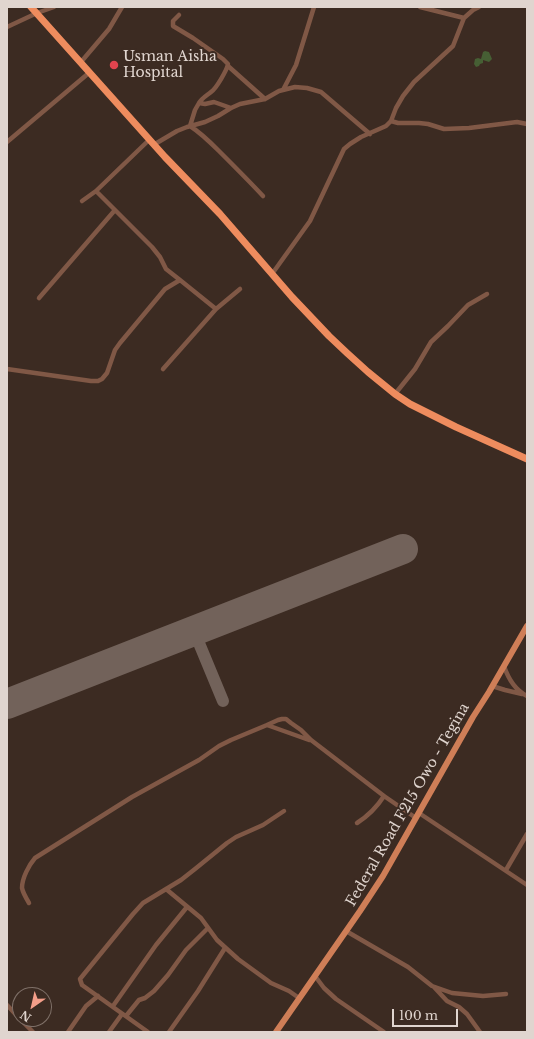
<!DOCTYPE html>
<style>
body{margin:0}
#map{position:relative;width:534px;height:1039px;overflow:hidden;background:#3c2b22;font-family:"Libre Baskerville",serif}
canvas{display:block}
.frame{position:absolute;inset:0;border:8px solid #e0d5cf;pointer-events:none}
.north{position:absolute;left:12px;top:987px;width:40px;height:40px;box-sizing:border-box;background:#3c2b22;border:1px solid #7e6f67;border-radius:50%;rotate:214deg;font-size:11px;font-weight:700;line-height:16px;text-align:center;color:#e0d5cf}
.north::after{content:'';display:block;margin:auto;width:14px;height:18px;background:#f49e89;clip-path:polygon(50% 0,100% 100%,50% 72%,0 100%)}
.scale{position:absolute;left:392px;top:1009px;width:66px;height:18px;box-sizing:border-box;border:2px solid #e0d5cf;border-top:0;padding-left:5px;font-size:12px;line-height:14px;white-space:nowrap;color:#e0d5cf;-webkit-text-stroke:3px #3c2b22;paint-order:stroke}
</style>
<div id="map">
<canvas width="534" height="1039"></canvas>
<div class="frame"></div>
<div class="north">N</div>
<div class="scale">100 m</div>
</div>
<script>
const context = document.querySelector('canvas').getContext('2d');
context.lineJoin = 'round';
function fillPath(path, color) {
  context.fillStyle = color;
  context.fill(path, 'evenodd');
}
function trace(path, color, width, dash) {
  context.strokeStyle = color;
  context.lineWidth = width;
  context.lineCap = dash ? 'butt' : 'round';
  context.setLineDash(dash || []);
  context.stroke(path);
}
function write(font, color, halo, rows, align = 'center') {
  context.font = font + ' "Libre Baskerville",serif';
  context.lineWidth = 4;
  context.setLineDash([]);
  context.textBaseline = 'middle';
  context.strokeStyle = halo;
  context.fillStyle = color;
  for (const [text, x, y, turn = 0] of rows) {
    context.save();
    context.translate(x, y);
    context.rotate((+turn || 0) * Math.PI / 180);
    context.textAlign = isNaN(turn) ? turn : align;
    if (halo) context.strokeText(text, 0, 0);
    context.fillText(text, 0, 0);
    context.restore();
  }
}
fillPath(new Path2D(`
 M485,51L489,52L492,59L489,62L483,60V63L480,64L479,66L476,67L474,64L475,59L478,58L481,59L483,52Z`), '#465f34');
trace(new Path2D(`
 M194,631L223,701`), '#72625a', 12);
trace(new Path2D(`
 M7,704L403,549`), '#72625a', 30);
trace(new Path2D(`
 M420,7L464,18
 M179,15L173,21V26L193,38L223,59L228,64C227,70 216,89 211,92C206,96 202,98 199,103
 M7,27L37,13L54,7
 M81,62L109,29L122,7
 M228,66L265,99
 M283,90L296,65L314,7
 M231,108L214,102L205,104L199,103L195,110L190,126C201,133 210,142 219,151C234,166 249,181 263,196
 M391,121L398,123H419L428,124L444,129L469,128L517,122L527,124
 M7,142L90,72
 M155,144L177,131L187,127L205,122L218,116L231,108L240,104L265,99L279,91L295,87L307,88L321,92L370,134
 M96,191L152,247L160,257L166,269L180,280L216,309
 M82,201L96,191L150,139
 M272,274L310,221L344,149L350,144L361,137L386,126L391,121L396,108L403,96L414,82L453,46L464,18L473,10L479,7
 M39,298L115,210
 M7,369L91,381H98L102,379L107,373L115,350L120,343L165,289L180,280
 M163,369L216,309L240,289
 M395,394L415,369L431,342L448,326L468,305L487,294
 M504,666C508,678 515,690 527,696
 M492,686L505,690L522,694
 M267,725L309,740
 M419,813L527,885
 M357,823C368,816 377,807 384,796
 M506,870L527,834
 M166,889L201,918L217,940L238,959L271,983L289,991L299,998
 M29,903C26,898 23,893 22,888C22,878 29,865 35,858L132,797L199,760L219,746L231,740L267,725L278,720L282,719H286L291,723L301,730L311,740L328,753L384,796L416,818
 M346,931L408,967L432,986L452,993L483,996L506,994
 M315,976L324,988L336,999L384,1032
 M434,987L447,1001L459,1007L467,1014L480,1032
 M7,1005L20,1019
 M113,1006L156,945L187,907
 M126,1016L139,1000L145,998L154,991L168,975L186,950L208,928
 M20,1019L33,1032
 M68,1032L86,1006L98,996
 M109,1032L122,1014
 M148,1032L82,985L80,979L133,914L143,903L181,880L195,869L227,843L236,837L263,825L284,811
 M169,1032L198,991L225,948`), '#805846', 4.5);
trace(new Path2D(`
 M276,1032L360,911L383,876L473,717L489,692L527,626`), '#cf7e57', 6);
trace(new Path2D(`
 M31,7L165,157L220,214L292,297L329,336L347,353L368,372L395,394L410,404L456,427L527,459`), '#ee8c5e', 7);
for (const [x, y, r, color] of [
 [114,65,5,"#e0444e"]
]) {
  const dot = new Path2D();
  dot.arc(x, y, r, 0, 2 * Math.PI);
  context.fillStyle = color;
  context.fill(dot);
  trace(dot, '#3c2b22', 1.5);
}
write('14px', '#e0d5cf', '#3c2b22', [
 ["Usman Aisha",123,57],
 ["Hospital",123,73]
], 'left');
write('14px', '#e0d5cf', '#3c2b22', [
 ["Federal Road F215 Owo - Tegina",408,805,-60]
]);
</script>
